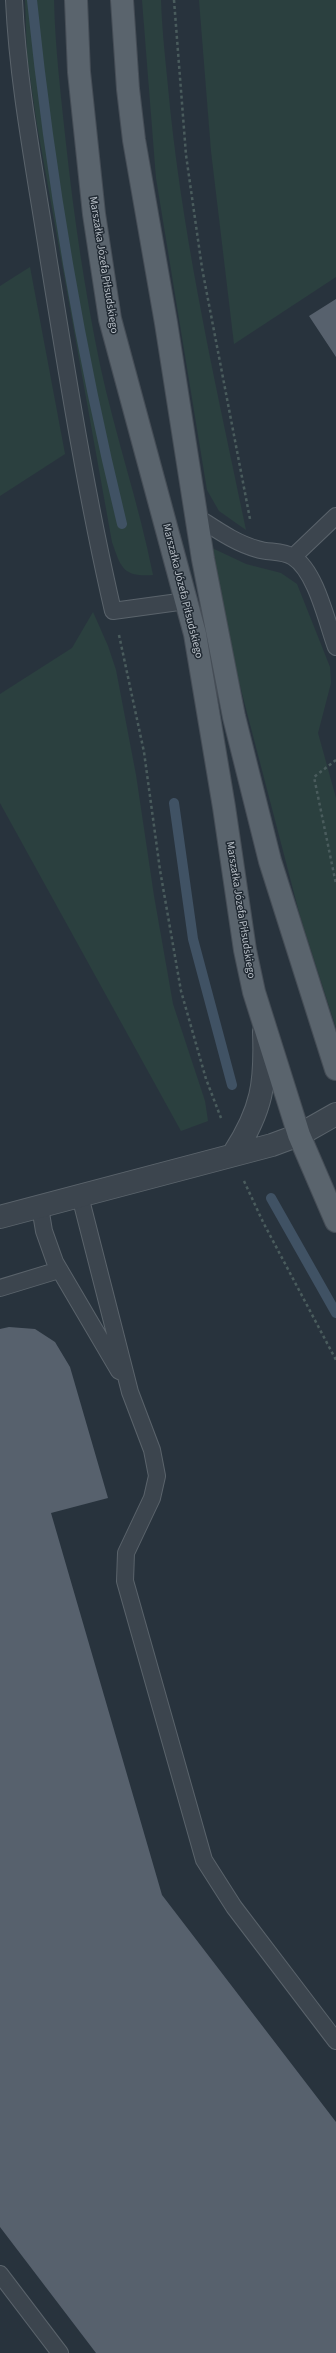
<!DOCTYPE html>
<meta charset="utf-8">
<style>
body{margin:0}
canvas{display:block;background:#28333d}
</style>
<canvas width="336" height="2353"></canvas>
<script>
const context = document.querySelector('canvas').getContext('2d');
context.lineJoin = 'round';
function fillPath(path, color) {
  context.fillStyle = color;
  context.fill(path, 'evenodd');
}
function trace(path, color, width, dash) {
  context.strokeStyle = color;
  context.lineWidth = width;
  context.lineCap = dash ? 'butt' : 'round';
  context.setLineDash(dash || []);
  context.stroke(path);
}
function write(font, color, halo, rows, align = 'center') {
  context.font = font + ' "Source Sans 3",sans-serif';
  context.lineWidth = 3;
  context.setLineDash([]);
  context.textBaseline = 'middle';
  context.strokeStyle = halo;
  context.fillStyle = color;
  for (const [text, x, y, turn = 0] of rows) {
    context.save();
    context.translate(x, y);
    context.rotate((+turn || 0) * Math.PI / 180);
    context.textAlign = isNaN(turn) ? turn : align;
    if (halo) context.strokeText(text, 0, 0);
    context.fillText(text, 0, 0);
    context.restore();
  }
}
fillPath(new Path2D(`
 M25,0H54C55,48 61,96 66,144C74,218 85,292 100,365C115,435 139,504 153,575C123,577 121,568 112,542L37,125L27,56Z
 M142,0H161C162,36 167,72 170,108C185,251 217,390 246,530L219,511L207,490L156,178Z
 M199,0H336V277L234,344L211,151Z
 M30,267L65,454L0,496V286Z
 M212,548L246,564L281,573L297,584L330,667L331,683L318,733L336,798V1028L300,916L238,678Z
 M93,612L108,646L116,670L136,775L154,896L173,1004L205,1101L208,1121L181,1131L0,803V694L72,648Z`), '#2b403f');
trace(new Path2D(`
 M32,0C50,176 80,352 122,524
 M174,803L193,939L232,1085
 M271,1198L336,1313`), '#405264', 10);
fillPath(new Path2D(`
 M336,299V357L309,316Z
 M9,1327L35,1329L55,1342L70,1367L108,1498L51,1513L162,1895L336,2122V2353H96L0,2227V1329Z`), '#57616d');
const service = new Path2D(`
 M14,0C18,86 35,171 48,256C67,374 86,494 113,611L186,601
 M197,517C216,529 235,543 257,549C268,553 282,550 293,557C316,571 327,623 336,647
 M293,557L336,516
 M80,1196L130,1392L152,1450L157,1476L152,1498L126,1553L125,1581L204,1860L234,1907L336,2041
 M40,1207L44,1231L55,1262L119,1371
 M0,1288L59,1270
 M0,2274L60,2353`);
const minor = new Path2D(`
 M234,1153C262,1110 266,1083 264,1032
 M0,1217L272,1145L299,1135L336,1114`);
const primary = new Path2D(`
 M76,0L79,72L94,214L110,319L195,634L224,807L245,950L254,992L299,1135L336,1221
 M122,0L128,89L134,140L166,323L203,559L234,717L270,861L336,1069`);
trace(service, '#5a636b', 18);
trace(minor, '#5a636b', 24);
trace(primary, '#464e57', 24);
trace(new Path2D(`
 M174,0L186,155L202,268L250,519
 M119,635L144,752L160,870L181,991L206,1079L221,1118
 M336,760L314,777L336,884
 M244,1181L263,1222L336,1360`), '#4a5c5d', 2.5, [3, 3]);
trace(service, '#3c454e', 16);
trace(minor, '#3c454e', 22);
trace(primary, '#5a646d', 22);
write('11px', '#b9c0c8', '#212a33', [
 ["Marszałka Józefa Piłsudskiego",103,265,81],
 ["Marszałka Józefa Piłsudskiego",182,591,76],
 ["Marszałka Józefa Piłsudskiego",240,910,81]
]);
</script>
